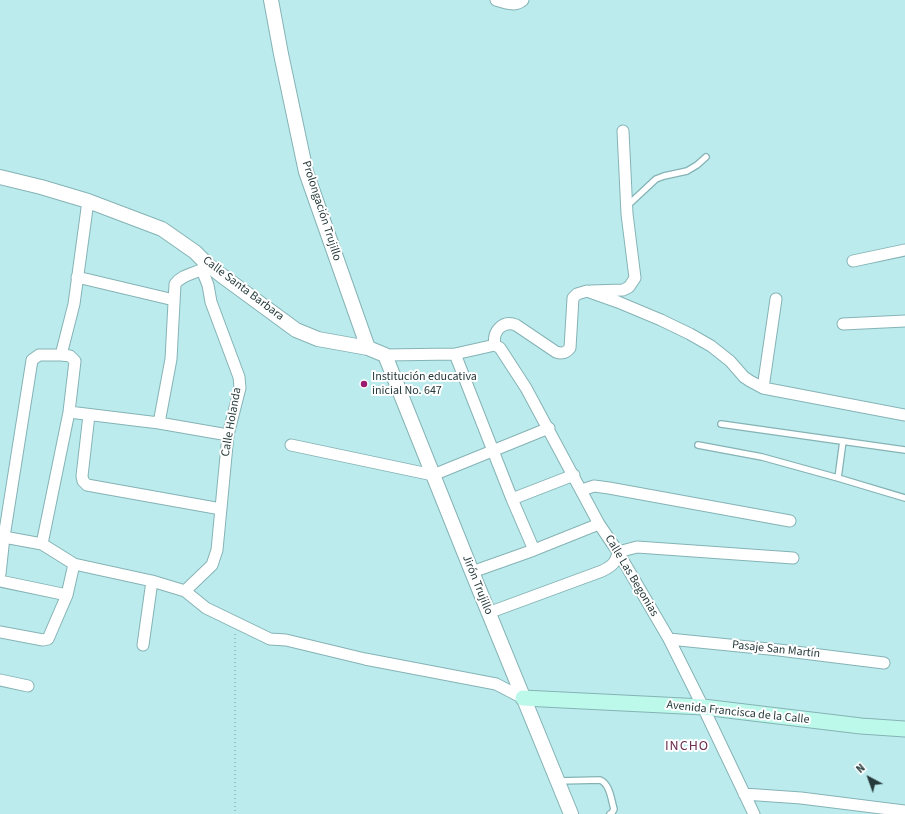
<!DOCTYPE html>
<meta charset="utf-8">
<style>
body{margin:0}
#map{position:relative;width:905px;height:814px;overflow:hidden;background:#bcebee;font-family:"Source Sans 3",sans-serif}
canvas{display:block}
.north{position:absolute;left:849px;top:758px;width:40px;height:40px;-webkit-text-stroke:3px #fff;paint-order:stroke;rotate:319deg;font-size:11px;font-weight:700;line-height:16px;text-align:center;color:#273a3b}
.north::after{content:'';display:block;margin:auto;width:14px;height:18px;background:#273a3b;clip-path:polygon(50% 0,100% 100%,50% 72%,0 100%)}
</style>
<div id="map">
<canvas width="905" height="814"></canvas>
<div class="north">N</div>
</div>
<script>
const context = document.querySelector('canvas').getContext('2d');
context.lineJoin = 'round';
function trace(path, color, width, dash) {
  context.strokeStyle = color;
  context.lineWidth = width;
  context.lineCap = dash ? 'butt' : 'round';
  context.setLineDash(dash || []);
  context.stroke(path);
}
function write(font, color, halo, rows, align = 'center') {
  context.font = font + ' "Source Sans 3",sans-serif';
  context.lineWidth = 4;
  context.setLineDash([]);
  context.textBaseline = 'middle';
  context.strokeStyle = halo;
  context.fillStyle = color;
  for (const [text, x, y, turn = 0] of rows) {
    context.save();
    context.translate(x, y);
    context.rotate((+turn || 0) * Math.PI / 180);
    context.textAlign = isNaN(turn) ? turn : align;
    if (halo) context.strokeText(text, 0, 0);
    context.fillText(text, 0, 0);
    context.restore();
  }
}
const service = new Path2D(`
 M627,206L656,179L664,176L687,171L697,165L706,157
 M721,424L905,450
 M698,445L762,457L838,478L905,498
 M838,478L843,441
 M558,781L600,780C610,784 611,799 614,809L612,813L610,814`);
const minor = new Path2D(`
 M496,0C506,3 515,7 523,0
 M853,261L905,250
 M77,277L174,300
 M591,291L623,290L629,287L635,278L627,214L623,131
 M843,324L905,321
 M495,345L500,348L526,388L599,524L618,552L669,639L703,707L754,814
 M495,345C492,331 503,320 516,325L556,352C562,354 566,353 570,348L573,298L577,294L587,291L618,302L661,320L690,334L711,346L730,361L744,377L750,381L763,388L905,415
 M455,354L512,499L534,550
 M385,355L455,354L495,345
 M763,388L776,299
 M69,412L159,423L228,435
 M89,415L82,476L83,481L87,485L221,509
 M159,423L171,359L175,284C183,273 197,274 208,266
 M291,445L433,475L549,428
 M582,490L594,486L609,488L790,521
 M512,499L574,475
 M4,537L32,360L39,355H61
 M74,564L42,544L69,412L75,361L70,356L61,355L74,304L88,201
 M472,572L534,550L599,524
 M0,574L4,537L42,544
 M0,581L67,595
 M185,591L212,565L217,550L228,435L240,388L239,377L211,302L208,285L202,270
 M488,613L602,571C612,566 616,563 618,552L637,547L793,558
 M0,632L43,640L48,639L67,595L74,564L152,581L185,591L206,608L270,639L286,640L365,659L496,684L523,698
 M669,639L779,650L884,663
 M143,645L152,581
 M0,680L28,686
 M744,794L801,798L905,811`);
const tertiary = new Path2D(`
 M271,0L281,54L306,172L368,348
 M0,177L41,187L88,201L162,229L195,252L208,265L221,275L296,330L318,339L368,348L385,355L472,572L571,814`);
const secondary = new Path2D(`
 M523,698L703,707L861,726L905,729`);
trace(service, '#85b3b5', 8);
trace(minor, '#85b3b5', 13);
trace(tertiary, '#85b3b5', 16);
trace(secondary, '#85b3b5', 17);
trace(new Path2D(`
 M235,634V814`), '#8cb2b4', 1.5, [1, 3]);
trace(service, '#fff', 5.5);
trace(minor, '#fff', 11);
trace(tertiary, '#fff', 14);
trace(secondary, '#bdf9eb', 15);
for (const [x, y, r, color] of [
 [364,384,4,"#9b1b6f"]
]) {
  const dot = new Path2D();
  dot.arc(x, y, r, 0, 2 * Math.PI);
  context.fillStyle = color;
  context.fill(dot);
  trace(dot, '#fff', 1.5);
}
write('12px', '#273a3b', '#fff', [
 ["Prolongación Trujillo",321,211,72],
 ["Calle Santa Barbara",243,289,37],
 ["Calle Holanda",232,422,-80],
 ["Calle Las Begonias",631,576,59],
 ["Jirón Trujillo",477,585,68],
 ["Pasaje San Martín",776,650,6],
 ["Avenida Francisca de la Calle",738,713,6]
]);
write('12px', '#273a3b', '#fff', [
 ["Institución educativa",372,377],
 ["inicial No. 647",372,391]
], 'left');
context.letterSpacing = '1px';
write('14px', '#6d2f53', '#fff', [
 ["INCHO",687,747]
]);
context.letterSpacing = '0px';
</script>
